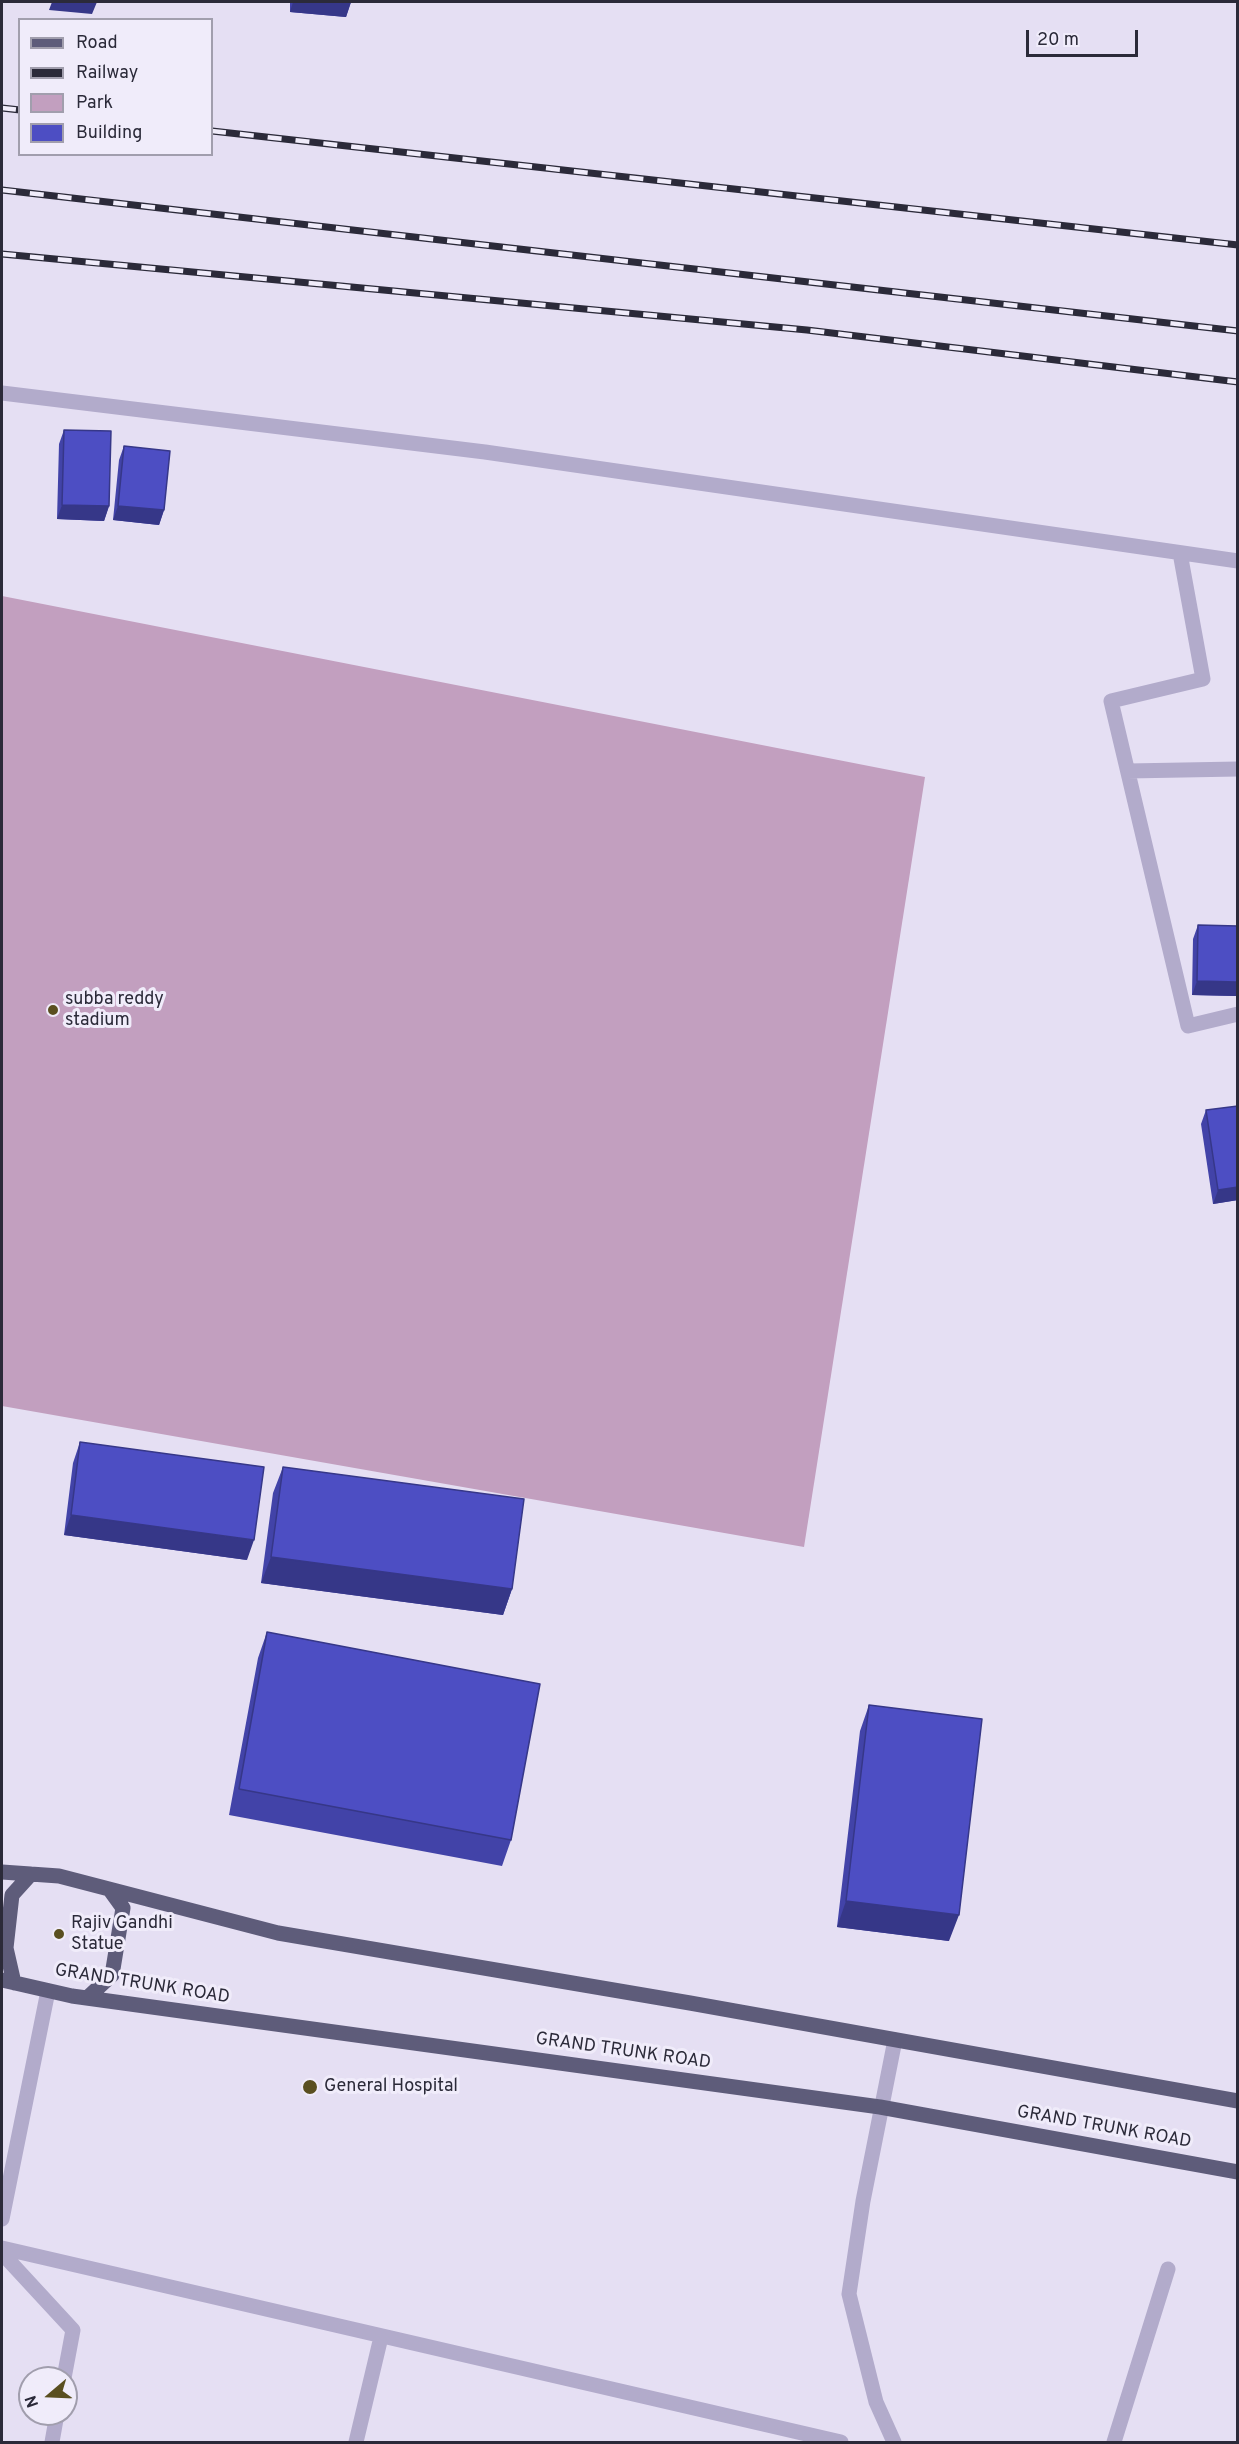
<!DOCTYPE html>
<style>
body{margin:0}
#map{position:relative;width:1239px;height:2444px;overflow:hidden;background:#e5dff3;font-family:Overpass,sans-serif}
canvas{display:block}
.frame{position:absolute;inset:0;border:3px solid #2b2a39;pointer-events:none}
.legend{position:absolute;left:18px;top:18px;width:195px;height:138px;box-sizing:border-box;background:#f0ecfa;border:2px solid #a19ead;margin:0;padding:8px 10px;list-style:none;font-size:18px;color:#2b2a39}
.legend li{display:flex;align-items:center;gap:12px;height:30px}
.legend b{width:30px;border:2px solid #a19ead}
.north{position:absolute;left:18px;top:2366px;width:60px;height:60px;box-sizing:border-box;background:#f0ecfa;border:2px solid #a19ead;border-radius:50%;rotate:251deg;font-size:16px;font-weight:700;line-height:24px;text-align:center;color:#2b2a39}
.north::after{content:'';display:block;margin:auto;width:21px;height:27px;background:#5a4f20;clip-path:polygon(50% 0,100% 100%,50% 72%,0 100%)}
.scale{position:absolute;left:1026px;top:30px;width:112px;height:27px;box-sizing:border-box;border:3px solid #2b2a39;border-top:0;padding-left:8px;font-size:18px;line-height:21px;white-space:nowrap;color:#2b2a39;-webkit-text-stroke:4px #f0ecfa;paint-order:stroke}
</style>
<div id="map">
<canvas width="1239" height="2444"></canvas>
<div class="frame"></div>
<ul class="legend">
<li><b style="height:8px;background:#5e5c7a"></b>Road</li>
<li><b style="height:8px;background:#2b2a39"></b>Railway</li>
<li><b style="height:16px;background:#c29fbf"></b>Park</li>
<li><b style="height:16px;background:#4d4ec3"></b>Building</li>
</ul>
<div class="north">N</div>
<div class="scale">20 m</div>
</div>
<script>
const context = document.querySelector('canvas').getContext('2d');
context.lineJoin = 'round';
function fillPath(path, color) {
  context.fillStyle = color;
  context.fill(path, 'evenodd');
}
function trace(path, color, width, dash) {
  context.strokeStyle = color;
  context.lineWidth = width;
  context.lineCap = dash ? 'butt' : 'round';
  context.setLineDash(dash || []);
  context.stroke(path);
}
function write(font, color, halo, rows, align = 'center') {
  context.font = font + ' Overpass,sans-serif';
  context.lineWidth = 6;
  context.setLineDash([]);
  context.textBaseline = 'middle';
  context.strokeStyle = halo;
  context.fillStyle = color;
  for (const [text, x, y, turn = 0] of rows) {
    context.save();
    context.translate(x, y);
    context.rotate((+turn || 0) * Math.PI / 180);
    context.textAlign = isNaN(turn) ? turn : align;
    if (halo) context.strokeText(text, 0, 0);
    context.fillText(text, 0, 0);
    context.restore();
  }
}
fillPath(new Path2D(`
 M2,596L925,777L804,1547L2,1406Z`), '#c29fbf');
trace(new Path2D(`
 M2,393L485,452L1238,561
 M1180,553L1203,679L1111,701L1188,1026L1238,1014
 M1128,771L1238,769
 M2,2219L48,1991
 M2,2248L841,2442
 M2,2253L73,2330L64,2378
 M52,2442L57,2414
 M356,2442L381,2337
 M894,2442L876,2402L849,2294L863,2201L895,2040
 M1114,2442L1168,2269`), '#b2abcb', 15);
trace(new Path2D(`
 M2,1872L59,1876L278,1933L690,2003L1238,2101
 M2,1980L72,1996L880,2107L1238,2172
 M14,1983L6,1948L12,1895L31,1874
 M87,1998L112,1975L123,1908L110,1890`), '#5e5c7a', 15);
const rail = new Path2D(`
 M2,108L20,110
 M212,131L1238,245
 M2,190L1238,331
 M2,254L807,330L1238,382`);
trace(rail, '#2b2a39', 7);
trace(rail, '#f0ecfa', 4.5, [14]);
fillPath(new Path2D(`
 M290,2H351L346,17L290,12Z
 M64,430L109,506L104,521L57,519L59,444Z
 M124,446L164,510L159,525L113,520L119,460Z
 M1198,925L1236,996L1192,995L1193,939Z
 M1206,1110L1238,1200L1213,1204L1201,1124Z
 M80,1442L247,1560L64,1535L73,1463Z
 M283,1467L512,1589L503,1615L261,1583L273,1493Z
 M267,1632L511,1840L502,1866L229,1815L258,1658Z
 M869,1705L949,1941L837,1927L860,1731Z`), '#4243a8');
fillPath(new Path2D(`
 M52,2H97L92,14L49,10Z
 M293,2H351L346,17L290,12Z
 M62,505L109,506L104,521L57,519Z
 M118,506L164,510L159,525L113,520Z
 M1197,981L1238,982V992L1236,996L1192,995Z
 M1238,1187V1200L1213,1204L1218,1190Z
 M71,1515L254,1540L247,1560L64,1535Z
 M271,1557L512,1589L503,1615L261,1583Z
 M846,1901L959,1915L949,1941L837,1927Z`), '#363788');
const building = new Path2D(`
 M64,430L111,431L109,506L62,505Z
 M124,446L170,451L164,510L118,506Z
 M1198,925L1238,926V982L1197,981Z
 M1238,1106V1187L1218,1190L1206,1110Z
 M80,1442L264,1467L254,1540L71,1515Z
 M283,1467L524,1499L512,1589L271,1557Z
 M267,1632L540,1684L511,1840L239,1789Z
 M869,1705L982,1719L959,1915L846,1901Z`);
fillPath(building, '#4d4ec3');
trace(building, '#363788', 1.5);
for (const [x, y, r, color] of [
 [53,1010,6,"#5a4f20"],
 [59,1934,6,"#5a4f20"],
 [310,2087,8,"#5a4f20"]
]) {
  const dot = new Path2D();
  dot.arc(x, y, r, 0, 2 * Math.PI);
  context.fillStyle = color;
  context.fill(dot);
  trace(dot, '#f0ecfa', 2);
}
write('18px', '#2b2a39', '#f0ecfa', [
 ["subba reddy",65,1000],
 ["stadium",65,1021],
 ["Rajiv Gandhi",71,1924],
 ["Statue",71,1945],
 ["General Hospital",324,2087]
], 'left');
write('18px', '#2b2a39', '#f0ecfa', [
 ["GRAND TRUNK ROAD",142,1985,9],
 ["GRAND TRUNK ROAD",623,2052,8],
 ["GRAND TRUNK ROAD",1104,2128,10]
]);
</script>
